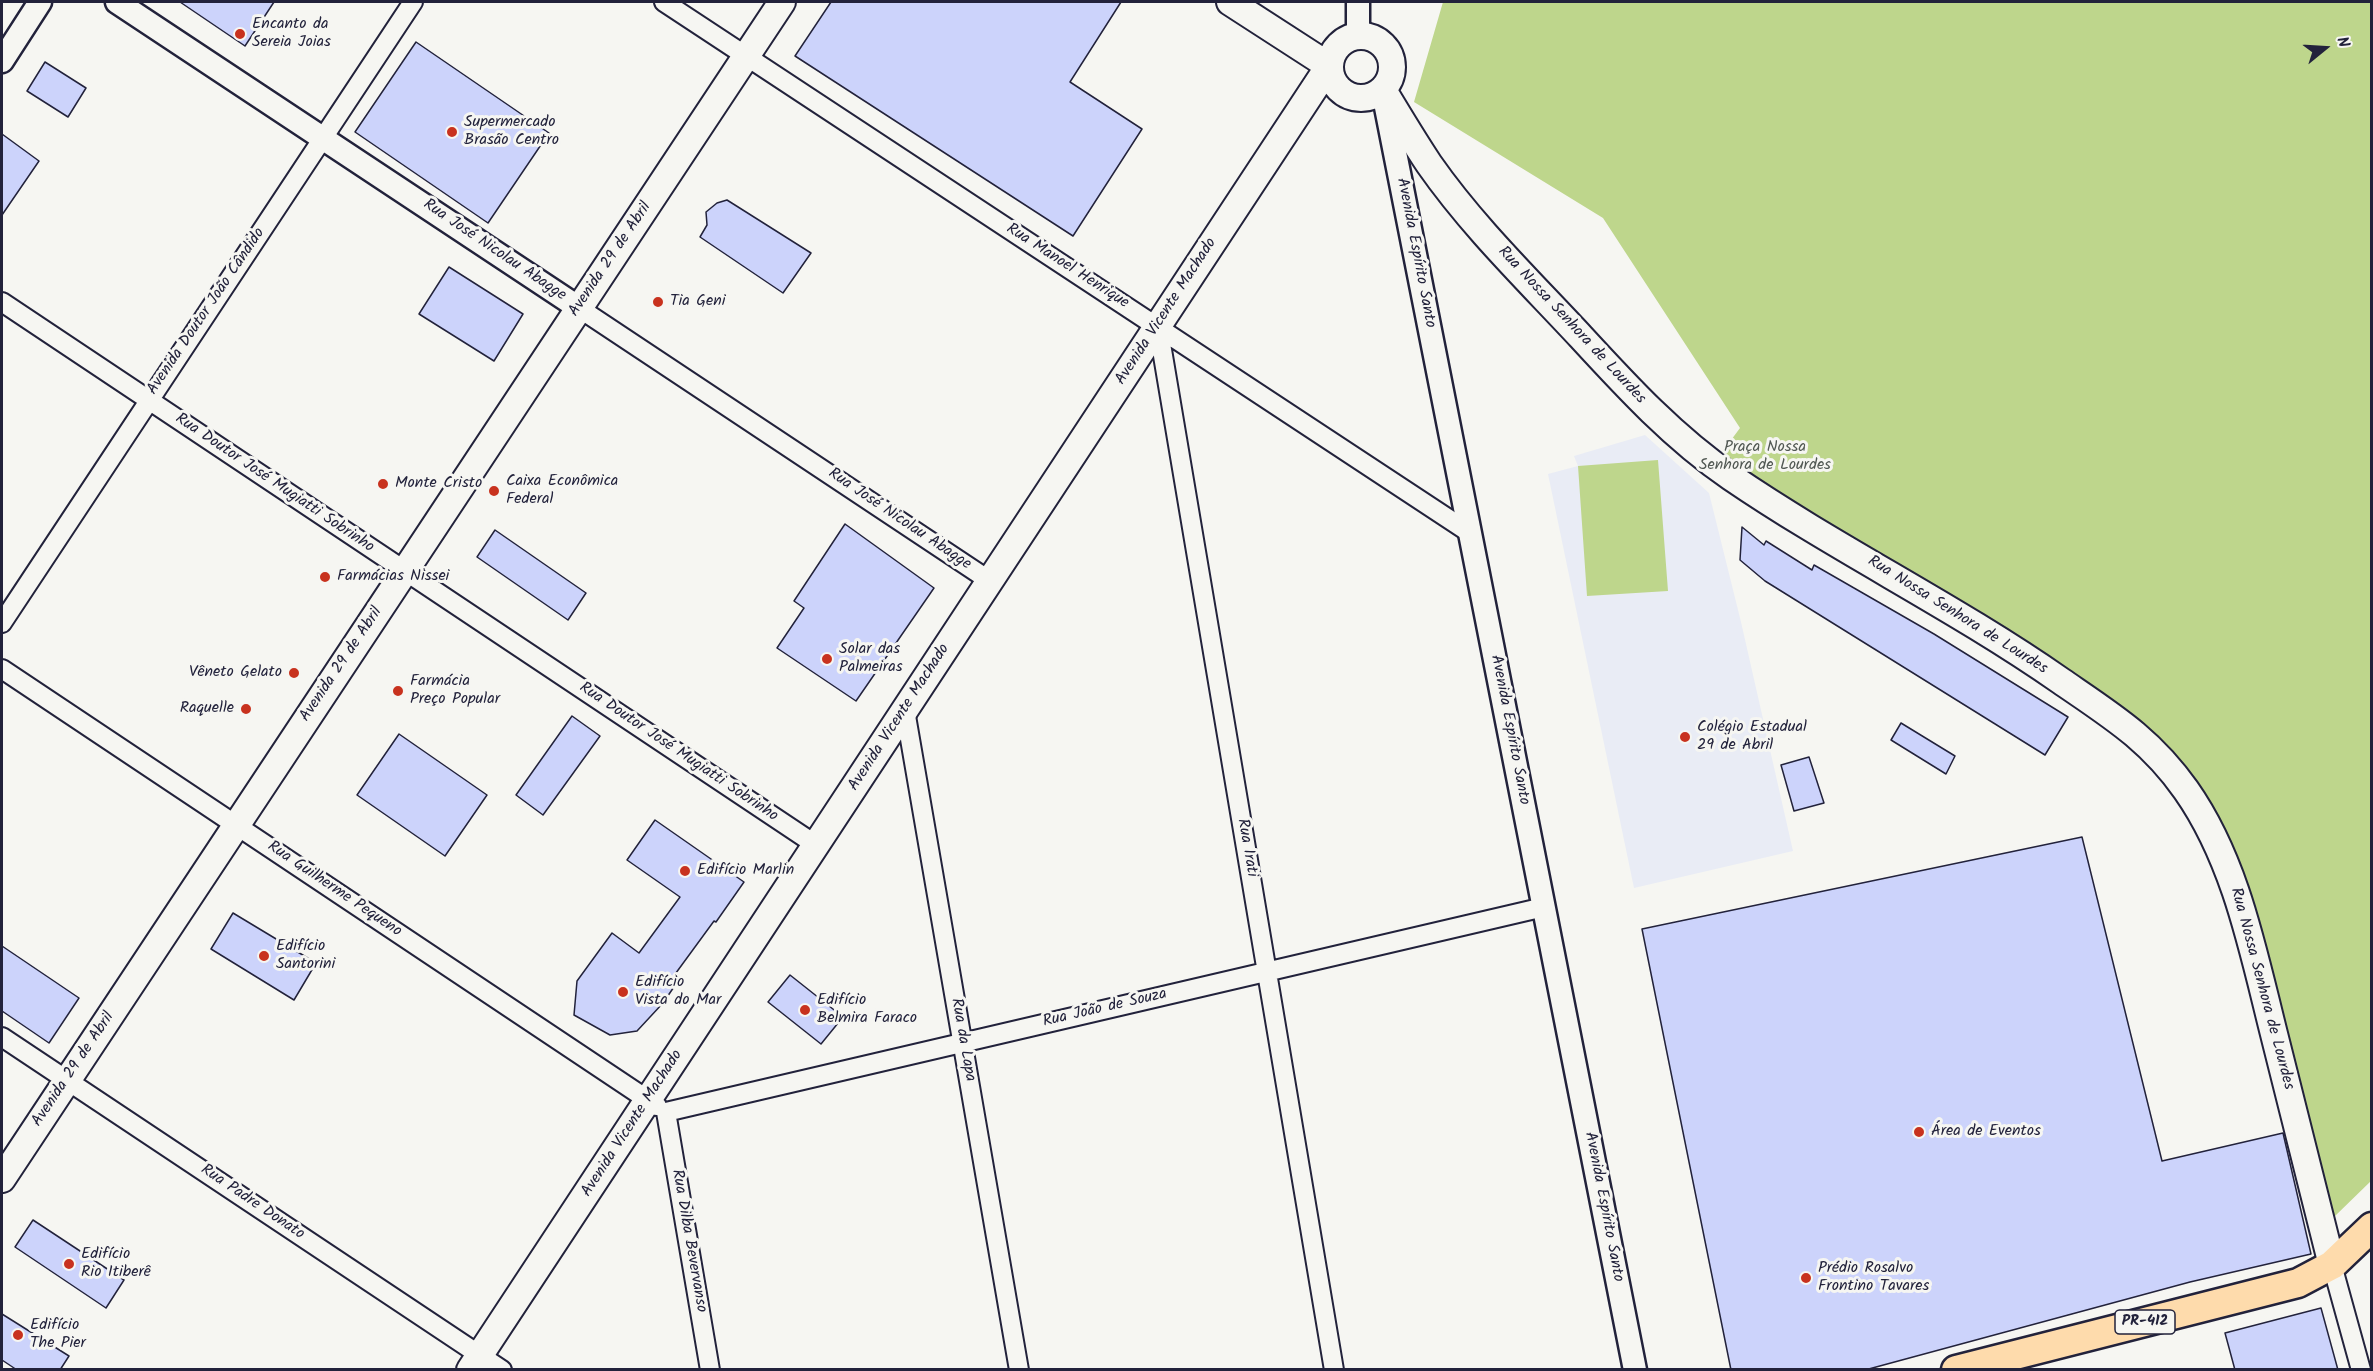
<!DOCTYPE html>
<meta charset="utf-8">
<style>
body{margin:0}
#map{position:relative;width:2373px;height:1371px;overflow:hidden;background:#f6f6f2;font-family:Kalam,sans-serif}
canvas{display:block}
.frame{position:absolute;inset:0;border:3px solid #22223b;pointer-events:none}
.north{position:absolute;left:2295px;top:18px;width:60px;height:60px;-webkit-text-stroke:4px #f6f6f2;paint-order:stroke;rotate:72deg;font-size:16px;font-weight:700;line-height:24px;text-align:center;color:#22223b}
.north::after{content:'';display:block;margin:auto;width:21px;height:27px;background:#22223b;clip-path:polygon(50% 0,100% 100%,50% 72%,0 100%)}
</style>
<div id="map">
<canvas width="2373" height="1371"></canvas>
<div class="frame"></div>
<div class="north">N</div>
</div>
<script>
const context = document.querySelector('canvas').getContext('2d');
context.lineJoin = 'round';
function fillPath(path, color) {
  context.fillStyle = color;
  context.fill(path, 'evenodd');
}
function trace(path, color, width, dash) {
  context.strokeStyle = color;
  context.lineWidth = width;
  context.lineCap = dash ? 'butt' : 'round';
  context.setLineDash(dash || []);
  context.stroke(path);
}
function write(font, color, halo, rows, align = 'center') {
  context.font = font + ' Kalam,sans-serif';
  context.lineWidth = 6;
  context.setLineDash([]);
  context.textBaseline = 'middle';
  context.strokeStyle = halo;
  context.fillStyle = color;
  for (const [text, x, y, turn = 0] of rows) {
    context.save();
    context.translate(x, y);
    context.rotate((+turn || 0) * Math.PI / 180);
    context.textAlign = isNaN(turn) ? turn : align;
    if (halo) context.strokeText(text, 0, 0);
    context.fillText(text, 0, 0);
    context.restore();
  }
}
fillPath(new Path2D(`
 M1645,435L1709,493L1741,622L1793,851L1634,888L1548,474L1578,466L1574,456Z`), '#e9ecf5');
fillPath(new Path2D(`
 M1443,2H2371L2372,1180L2334,1217L2256,925L2168,759L1714,463L1740,428L1603,218L1414,102Z
 M1658,460L1668,591L1587,596L1578,466Z`), '#bed68c');
const building = new Path2D(`
 M180,2H274L245,46Z
 M831,2H1121L1070,82L1142,129L1073,236L795,56Z
 M416,42L549,133L488,223L355,132Z
 M45,62L86,88L68,117L27,91Z
 M2,134L39,161L2,215Z
 M727,200L811,253L783,293L700,237L707,225L706,212L717,203Z
 M449,267L523,314L494,361L419,314Z
 M845,524L934,588L856,701L777,648L804,608L794,601Z
 M1742,527L1764,545L1766,541L1812,570L1814,565L1934,634L2068,717L2045,755L1765,581L1740,560Z
 M495,530L586,593L568,620L477,557Z
 M572,716L600,736L543,815L516,795Z
 M1901,723L1955,756L1946,774L1891,740Z
 M399,734L487,795L445,856L357,795Z
 M1809,757L1824,803L1794,811L1781,765Z
 M655,820L744,882L716,922L714,921L673,977L678,981L663,1003L637,1031L610,1035L574,1015L577,981L612,933L639,953L680,897L627,860Z
 M2082,837L2162,1161L2283,1133L2311,1254L2190,1282L1865,1370H1731L1642,929Z
 M233,913L316,963L294,1000L211,949Z
 M2,946L79,998L49,1043L2,1011Z
 M790,975L843,1017L821,1044L768,1002Z
 M33,1220L124,1280L106,1308L15,1247Z
 M2321,1308L2338,1370H2235L2225,1333Z
 M2,1314L69,1356L60,1370H17L2,1360Z`);
fillPath(building, '#ccd3fb');
trace(building, '#22223b', 1.5);
const minor = new Path2D(`
 M664,2L1470,533
 M2,302L816,845
 M579,308L990,581
 M1158,326L1334,1370
 M2,623L413,2
 M2,669L657,1106
 M905,710L1019,1370
 M2,1037L502,1370
 M666,1112L1544,907
 M666,1112L710,1370
 M2332,1265L2361,1370`);
const tertiary = new Path2D(`
 M117,2L579,308
 M1358,36V2
 M2,61L40,2
 M1384,97L1635,1370`);
const secondary = new Path2D(`
 M1330 67a31 31 0 1 1 62 0a31 31 0 1 1-62 0Z
 M1383,90C1398,115 1413,140 1429,164C1473,227 1529,281 1581,337C1627,387 1674,438 1731,477C1838,550 1955,607 2061,681C2112,716 2150,739 2186,790C2236,861 2253,951 2274,1034C2293,1111 2313,1188 2332,1265
 M2,1179L782,2
 M470,1370L1329,66L1230,2`);
const primary = new Path2D(`
 M1956,1370L2298,1283L2332,1265L2372,1227`);
trace(minor, '#22223b', 22);
trace(tertiary, '#22223b', 27);
trace(secondary, '#22223b', 30);
trace(primary, '#22223b', 33);
trace(minor, '#f6f6f2', 18);
trace(tertiary, '#f6f6f2', 22);
trace(secondary, '#f6f6f2', 26);
trace(primary, '#fedbac', 28);
for (const [x, y, r, color] of [
 [240,34,6,"#c8321e"],
 [452,132,6,"#c8321e"],
 [658,302,6,"#c8321e"],
 [383,484,6,"#c8321e"],
 [494,491,6,"#c8321e"],
 [325,577,6,"#c8321e"],
 [827,659,6,"#c8321e"],
 [294,673,6,"#c8321e"],
 [398,691,6,"#c8321e"],
 [246,709,6,"#c8321e"],
 [1685,737,6,"#c8321e"],
 [685,871,6,"#c8321e"],
 [264,956,6,"#c8321e"],
 [623,992,6,"#c8321e"],
 [805,1010,6,"#c8321e"],
 [1919,1132,6,"#c8321e"],
 [69,1264,6,"#c8321e"],
 [1806,1278,6,"#c8321e"],
 [18,1335,6,"#c8321e"]
]) {
  const dot = new Path2D();
  dot.arc(x, y, r, 0, 2 * Math.PI);
  context.fillStyle = color;
  context.fill(dot);
  trace(dot, '#f6f6f2', 2);
}
for (const [x, y, w] of [
 [2145,1322,60]
]) {
  const box = new Path2D();
  box.roundRect(x - w / 2, y - 12, w, 24, 4.5);
  context.fillStyle = '#f6f6f2';
  context.fill(box);
  trace(box, '#22223b', 1.5);
}
write('bold 15px', '#22223b', null, [
 ["PR-412",2145,1322]
]);
write('16px', '#22223b', '#f6f6f2', [
 ["Encanto da",252,25],
 ["Sereia Joias",252,43],
 ["Supermercado",464,123],
 ["Brasão Centro",464,141],
 ["Tia Geni",670,302],
 ["Caixa Econômica",506,482],
 ["Federal",506,500],
 ["Monte Cristo",395,484],
 ["Farmácias Nissei",337,577],
 ["Solar das",839,650],
 ["Palmeiras",839,668],
 ["Vêneto Gelato",282,673,"right"],
 ["Farmácia",410,682],
 ["Preço Popular",410,700],
 ["Raquelle",234,709,"right"],
 ["Colégio Estadual",1697,728],
 ["29 de Abril",1697,746],
 ["Edifício Marlin",697,871],
 ["Edifício",276,947],
 ["Santorini",276,965],
 ["Edifício",635,983],
 ["Vista do Mar",635,1001],
 ["Edifício",817,1001],
 ["Belmira Faraco",817,1019],
 ["Área de Eventos",1931,1132],
 ["Edifício",81,1255],
 ["Rio Itiberê",81,1273],
 ["Prédio Rosalvo",1818,1269],
 ["Frontino Tavares",1818,1287],
 ["Edifício",30,1326],
 ["The Pier",30,1344]
], 'left');
write('16px', '#22223b', '#f6f6f2', [
 ["Rua José Nicolau Abagge",494,251,34],
 ["Avenida Espírito Santo",1415,253,79],
 ["Avenida 29 de Abril",611,260,-56],
 ["Rua Manoel Henrique",1067,267,33],
 ["Avenida Doutor João Cândido",207,312,-56],
 ["Avenida Vicente Machado",1167,312,-57],
 ["Rua Nossa Senhora de Lourdes",1571,326,47],
 ["Rua Doutor José Mugiatti Sobrinho",274,484,34],
 ["Rua José Nicolau Abagge",899,520,34],
 ["Rua Nossa Senhora de Lourdes",1957,616,32],
 ["Avenida 29 de Abril",342,665,-56],
 ["Avenida Vicente Machado",900,718,-57],
 ["Avenida Espírito Santo",1509,730,79],
 ["Rua Doutor José Mugiatti Sobrinho",678,753,34],
 ["Rua Irati",1246,848,80],
 ["Rua Guilherme Pequeno",334,890,34],
 ["Rua Nossa Senhora de Lourdes",2261,989,75],
 ["Rua João de Souza",1105,1009,-13],
 ["Rua da Lapa",962,1040,80],
 ["Avenida 29 de Abril",74,1070,-56],
 ["Avenida Vicente Machado",633,1124,-57],
 ["Rua Padre Donato",252,1203,34],
 ["Avenida Espírito Santo",1603,1207,79],
 ["Rua Dilba Bevervanso",688,1241,80]
]);
write('16px', '#515853', '#f6f6f2', [
 ["Praça Nossa",1765,448],
 ["Senhora de Lourdes",1765,466]
]);
</script>
